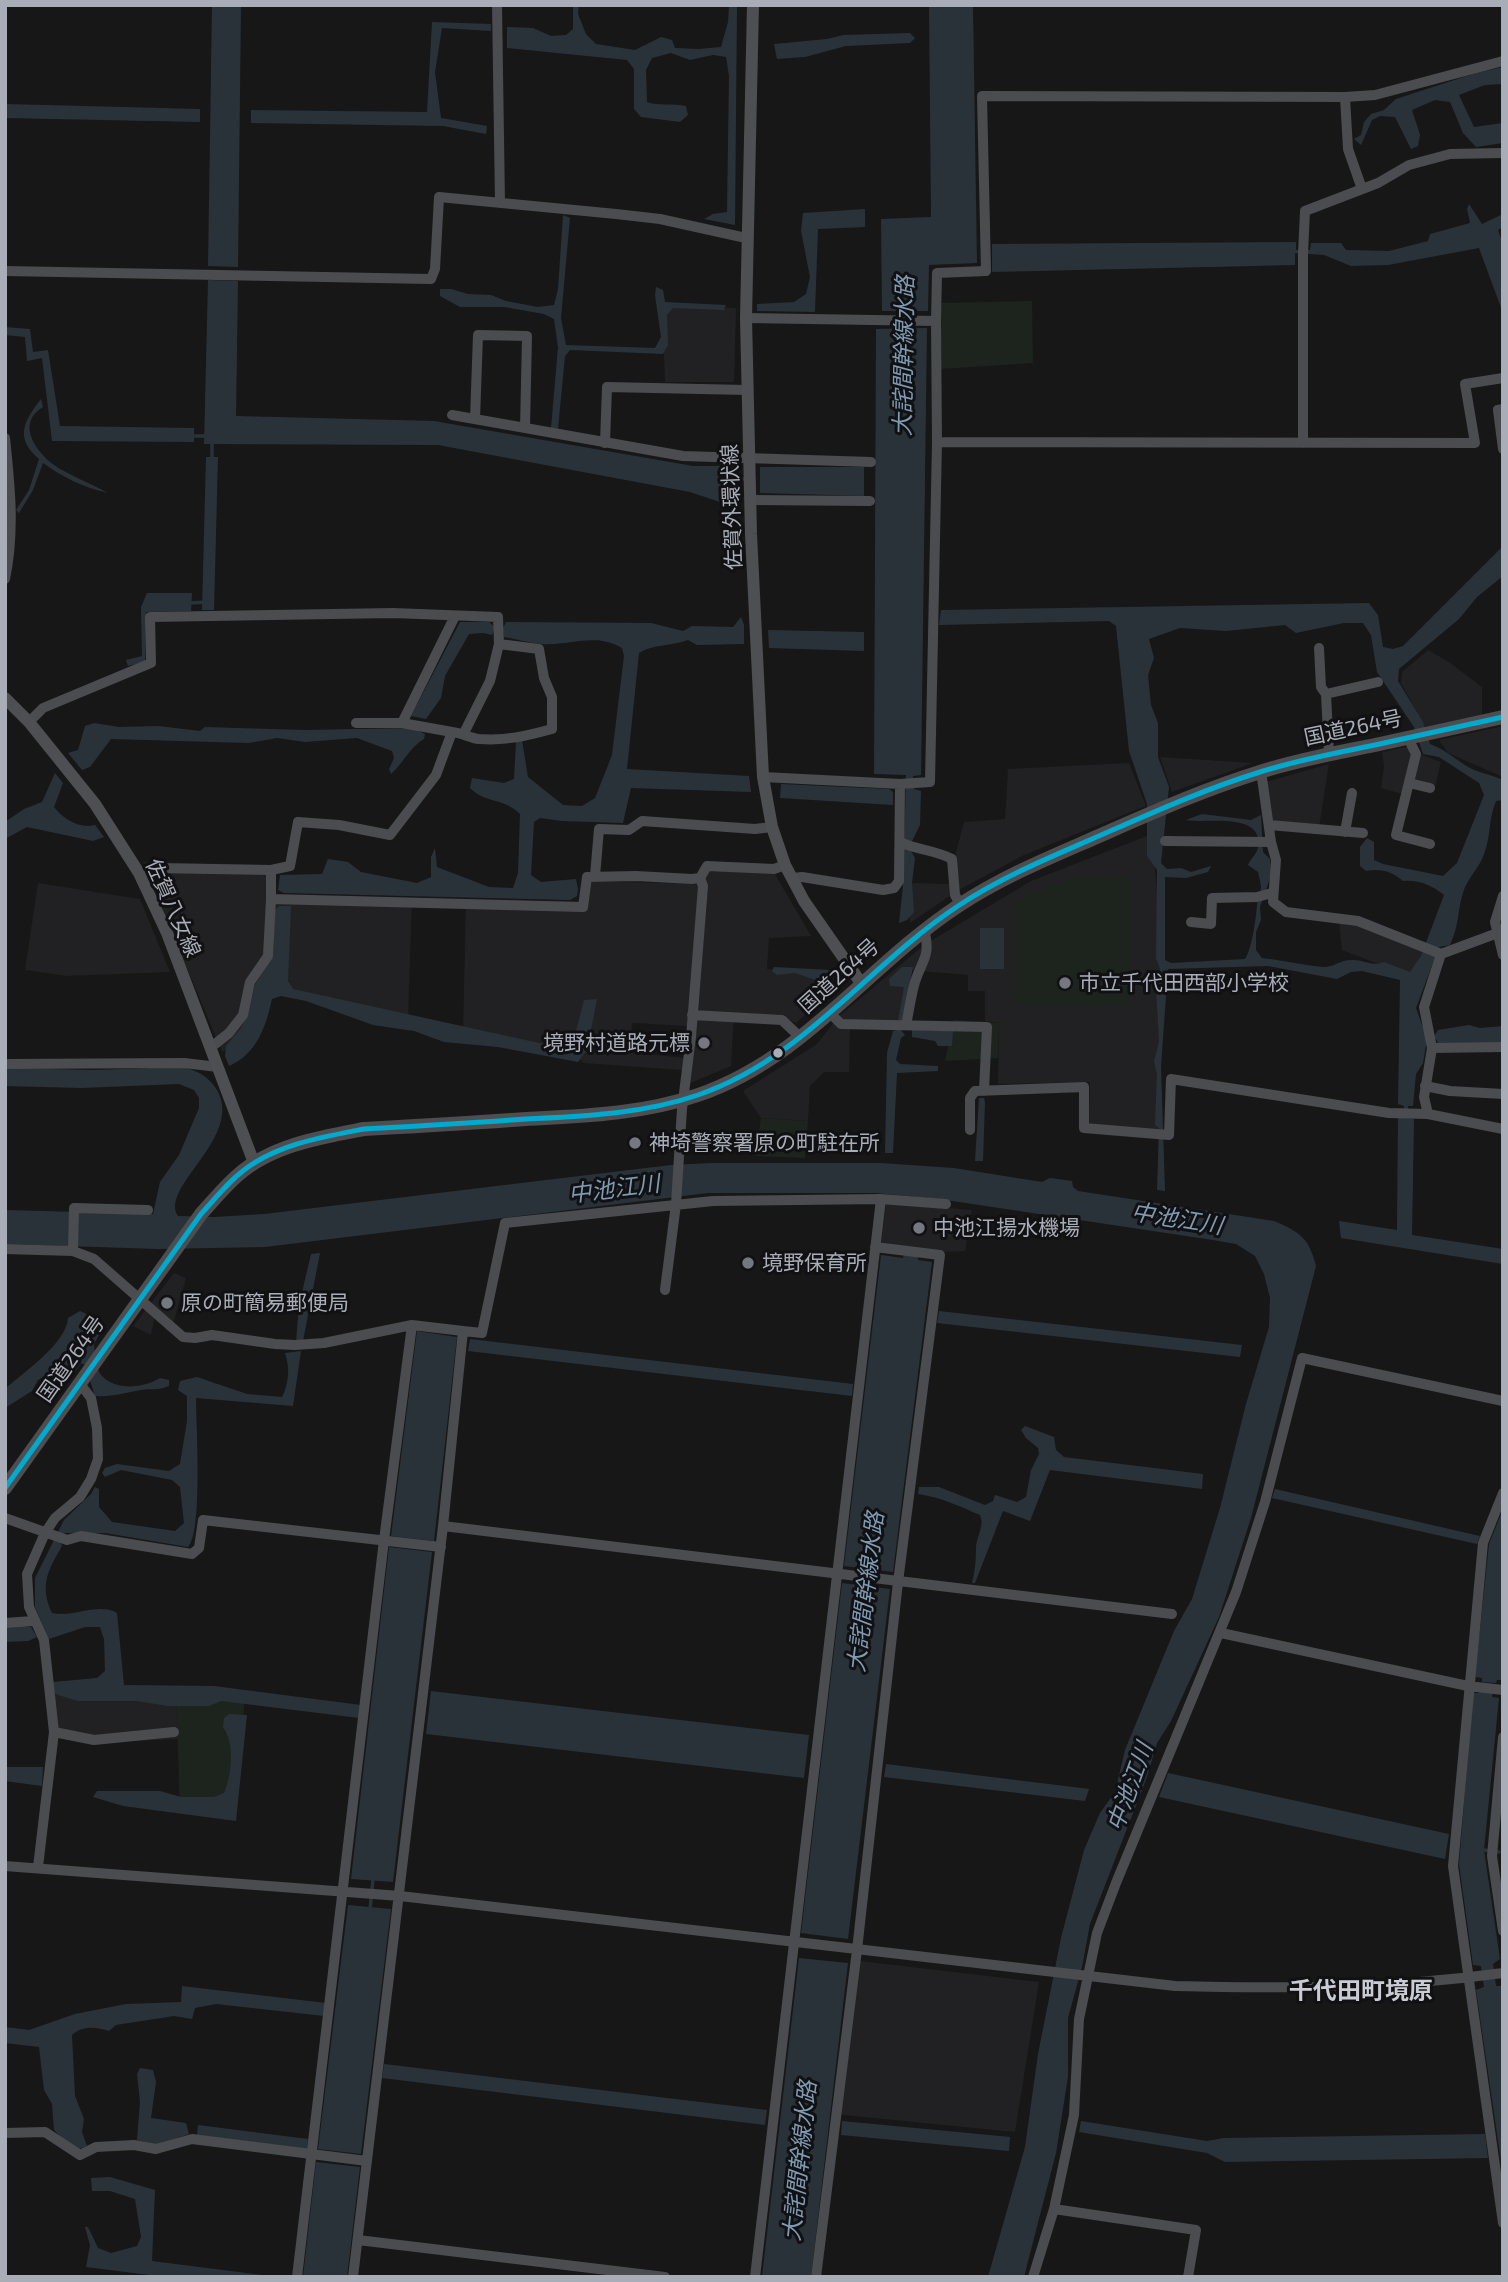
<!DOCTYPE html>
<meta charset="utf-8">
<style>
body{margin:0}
#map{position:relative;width:1508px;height:2282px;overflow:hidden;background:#171717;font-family:"Exo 2",sans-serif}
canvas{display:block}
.frame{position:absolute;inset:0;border:7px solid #a8adb8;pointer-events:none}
</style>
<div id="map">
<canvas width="1508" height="2282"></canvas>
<div class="frame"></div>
</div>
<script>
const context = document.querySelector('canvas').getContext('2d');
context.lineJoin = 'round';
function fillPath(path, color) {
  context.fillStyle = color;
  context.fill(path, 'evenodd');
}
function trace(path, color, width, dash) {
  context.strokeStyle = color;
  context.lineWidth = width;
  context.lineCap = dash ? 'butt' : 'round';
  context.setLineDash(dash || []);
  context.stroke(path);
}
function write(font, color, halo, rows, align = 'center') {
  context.font = font + ' "Exo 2","Noto Sans JP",sans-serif';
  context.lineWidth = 6;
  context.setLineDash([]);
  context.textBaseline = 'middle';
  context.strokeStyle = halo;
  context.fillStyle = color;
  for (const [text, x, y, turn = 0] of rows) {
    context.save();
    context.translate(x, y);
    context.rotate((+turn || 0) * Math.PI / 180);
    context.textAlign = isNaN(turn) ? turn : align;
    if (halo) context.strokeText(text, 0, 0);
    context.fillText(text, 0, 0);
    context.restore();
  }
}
fillPath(new Path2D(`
 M662,305L736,308L734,382H665Z
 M1428,650L1449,662L1482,687V715L1425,727L1401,683L1402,672Z
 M1503,726V777L1448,753L1439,740Z
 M1415,745L1422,755L1441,762L1435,787L1406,779L1402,794L1381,788L1384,766L1382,752Z
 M1160,757L1253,763L1172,792Z
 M1129,763L1146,806L1024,855L957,891L910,923L908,883L955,884V856L964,822L1005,819L1008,769Z
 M1329,764L1319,827L1272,822L1266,782Z
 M1152,834L1163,966L1160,1130L1089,1125L1090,1082L998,1084L999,1023L985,1021V991H968V975L909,970L898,1029L850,1026L849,1072H824L810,1086L808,1121L761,1118L743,1091L817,1044L838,1017L924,945L1031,881Z
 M143,862L275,865V895L412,899L408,1019L267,988L255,1032L222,1052Z
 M706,869L775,874L811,936L769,938L767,969L832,976L829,993L796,1023L779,1015L734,1013L731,1066L681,1087L682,1070L583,1063L575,1053L463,1032L466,900L588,902L591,881L698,884ZM632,1023L687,1026L684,1058L630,1052Z
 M38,883L140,899L170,972L67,976L25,970Z
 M1339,923L1358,925L1425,953L1412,977L1342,950Z
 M886,1203L972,1210L965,1251L944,1252L881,1244Z
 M174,1273L186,1278L173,1324L156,1311L151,1335L133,1326Z
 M110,1692L176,1694L178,1739L92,1743L55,1735L53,1695Z
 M852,1960L1039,1982L1015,2132L834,2114Z`), '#212123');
fillPath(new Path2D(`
 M1032,301L1033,363L939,369L940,303Z
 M1074,877L1130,878V1006L1015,1004V901Z
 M953,1020L999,1023L998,1058L945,1061Z
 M761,1118L808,1121L805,1158L755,1156Z
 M176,1694L245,1696L235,1817L180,1810Z`), '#1d241e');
fillPath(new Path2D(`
 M212,5H241L238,267L208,266Z
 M573,5H579L578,14L586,34L596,44L635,50L661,37L672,40L675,48L699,49L721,47L728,22L729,5H737L735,225L704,219L713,214L727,212L729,76L726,57L713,55L690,60L671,53L652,58L646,70L647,102C658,106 672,103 686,106L688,115L680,122L641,117L634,109V69L627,60L507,48V27L533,28L551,36L566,35L573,29Z
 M929,5H973L977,263L929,265L928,311H882L881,219L931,217Z
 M432,22L491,24V31L442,28L435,72L441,118L487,126L486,134L443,126L251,123V110L427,112Z
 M910,33L915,38L910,43L846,46L805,57L777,59L774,44L827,39L843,35Z
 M1503,67V84L1485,85L1459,95L1474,127L1503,123V143L1476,147L1463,133L1450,102L1435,100L1412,110L1420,135L1418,146L1411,149L1395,117L1380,116L1372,120L1361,145L1354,139L1361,135L1364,122L1371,114L1384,110L1396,99L1476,73Z
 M5,104L200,109V122L5,118Z
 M1469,204L1482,224L1503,214V227L1498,230L1503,244V313L1479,248L1388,265L1351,266L1324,255L1295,253V265L992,272V244L1296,242V250H1310L1311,243H1341L1346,250L1389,251L1428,241L1430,234L1470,223L1467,209Z
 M865,209V227L818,229L815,312L757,311V304L794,302L806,294L810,277L801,231L803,213Z
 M563,215L570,218L561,318L566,345L655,348L661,337L655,295L656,287L663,290L665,302L726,305L724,310L673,308L667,315L668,345L663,354L570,350L565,356L558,429L551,428L558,347L554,319L544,314L504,307H460L440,296V289H451L468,294L491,295L506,301L538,307L554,305L558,289Z
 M208,280L238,281L236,416L434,421L693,466H734L735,507L690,492L438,445L204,444Z
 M5,327L30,329L33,352L48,350L60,426L194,428V442L52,441L42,358L27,361L25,337L5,335Z
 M927,328L921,775L913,776L914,789L921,791L920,825L909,847L915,858L912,883L914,912L907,920L899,923L903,886L906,775L874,774L876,329Z
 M41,399L43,407C16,423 35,451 54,465C70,476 91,483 108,493C85,488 62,477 43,463L33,490L19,513L16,510L29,490L39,459C14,438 24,421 41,399Z
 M206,457H218L214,610H202Z
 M760,467H864V496L760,493Z
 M1503,546V576L1477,597L1459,619L1399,669L1398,681L1423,722L1430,744C1445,749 1456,760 1470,768C1480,773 1492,775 1503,780V800L1496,801C1488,820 1491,837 1484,854C1480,866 1470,876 1465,887C1457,908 1460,924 1450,945L1439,947L1416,1008L1426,1036L1435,1035L1438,1030L1469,1025L1480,1028L1503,1026V1043H1438L1436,1039H1427L1423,1063L1416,1074L1413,1106H1408V1118L1414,1119L1412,1235L1503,1249V1264L1341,1238L1339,1221L1397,1230L1398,1118H1403L1404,1106L1398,1104L1400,980L1362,971L1351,972L1337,979L1268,966L1168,969L1161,1066L1165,1191L1157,1190L1159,1128L1155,1125L1157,1075L1154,1061L1159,1042L1156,988L1160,969L1156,958L1157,870L1147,856V804L1129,751L1116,626L1109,621L939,625L941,610L1369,603L1378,615L1383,647L1393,649L1403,646ZM1344,623H1363L1371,635L1377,672L1414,727L1423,754L1439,757L1479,783L1484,795L1457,863L1443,876L1383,864L1374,860V842L1367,838L1360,847V866L1366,871C1380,868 1392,871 1403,881C1420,880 1431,885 1444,895L1421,956L1410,972L1384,962C1373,967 1365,960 1353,960C1341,959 1333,968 1322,967C1302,965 1282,960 1262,958L1256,950V932L1261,920L1260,907L1271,875L1270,859L1263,852L1261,815L1251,820L1202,814L1186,820C1205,824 1264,811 1258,847C1258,853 1250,859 1248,865L1258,872C1259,877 1261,883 1261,888C1261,894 1257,900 1257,905C1256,918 1252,949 1245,959L1171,963L1165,960V877L1186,878L1208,872L1211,866L1191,872L1181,868L1167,869L1161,863L1169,787L1158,757V723L1151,705L1148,675L1154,658L1149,639L1180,628L1226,631L1285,625L1296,633Z
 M147,593H192L191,611L146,612L145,662L128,666L126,660L142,656L141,607Z
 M741,617L744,625V644L697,645L688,640C672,646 653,644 639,653L627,769L749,776L751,792L631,788L623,823L562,821L540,818L534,822L531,875L541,882L576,879L578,889L577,896L570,900L284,893L278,890L280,875L322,874L328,859L348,862L361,872L417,883L431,877V857L435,848L437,867L489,887L513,888L518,873L520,814C503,797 486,804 470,788L472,778L504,783L514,779L516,742L522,740L528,777L563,805L582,806L595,798L612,755L624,656L622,648C596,632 570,646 542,644C529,643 516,639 504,637L503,628L506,622L651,623L683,631L692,626L733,627Z
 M460,622H489L495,627L492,635L483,633L469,634L445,676L441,698L426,719L411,716Z
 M768,630L864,632V651L769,648Z
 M94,723L119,727L159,726L200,731L205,727L304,730L413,728L425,734L424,739C411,746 403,763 391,774L389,769L394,758L392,751L357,738L305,742L277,738L249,743L111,739L90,767L82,770L68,753L78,750L85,726Z
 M55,773L63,783L54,807C64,820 80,829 95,825L104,837L93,841L27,827L5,839V822L24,809L42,802Z
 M781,784L889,789L893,792V805L780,798Z
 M279,906H291L288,981L293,989L571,1050L584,1000L597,999L587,1050L578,1062L498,1047L444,1042L414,1031L373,1025L306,1001L281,996L272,999C266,1026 257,1054 229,1066L225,1056L226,1046L241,1028L248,1014L255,985L273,956L275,910Z
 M980,928H1004V969H980Z
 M774,967L830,970L827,984L795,973L777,975L772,971Z
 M902,967H913L902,1022L898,1021L904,987L890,986L889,979Z
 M900,1029L905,1035L901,1038L896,1060L900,1064L938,1066V1071L897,1073L893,1153H885L887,1053L893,1031Z
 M912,1030L953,1031L952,1046H938L935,1041L912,1037Z
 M182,1067C197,1070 208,1076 217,1090C244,1137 159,1187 178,1216L214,1217L264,1214L671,1165L712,1163H881L954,1168L1042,1182L1050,1178L1072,1181L1073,1187L1078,1191L1274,1221C1300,1232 1309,1238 1316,1266L1251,1518L1219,1617L1171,1721L1157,1743L1147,1777L1090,1924L1082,1967L1068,2018V2077L1056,2153L1024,2277H988L1025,2147L1038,2054L1061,1938L1084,1850L1100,1813L1115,1792L1125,1750L1174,1631L1192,1599L1220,1508L1246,1404L1269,1327L1270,1298L1264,1274L1255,1256L1236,1244L1213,1240L939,1199L876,1193H708L265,1247L158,1249L5,1244V1210L153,1214L160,1182L179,1155L199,1108V1098L194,1090L179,1084L81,1088L5,1086V1068L93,1070Z
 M979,1098H984L985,1102L983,1161H975Z
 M320,1253L303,1341L296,1342L299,1305L311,1254Z
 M904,1253L918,1255V1260L932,1262L893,1572L844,1566L881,1255L903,1258Z
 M80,1311C99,1319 106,1326 94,1344C95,1354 95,1369 102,1376C116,1391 144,1388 160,1378L169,1380V1386C157,1391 153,1388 141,1390C125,1393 112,1397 95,1396L85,1365L81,1363L73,1375L65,1368H59L38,1380L32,1391L5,1408V1389C25,1371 66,1344 68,1318Z
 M939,1311L1242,1345L1240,1357L937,1323Z
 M417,1331L457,1337L434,1541L391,1536Z
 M470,1339L853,1384L852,1396L468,1351Z
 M301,1351L293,1406L196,1398C196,1425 203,1532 188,1547L105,1533H65L60,1541L62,1546C48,1570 39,1586 52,1613C73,1618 98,1602 117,1613L124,1685L214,1686L361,1705L359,1718L221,1701L209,1706H168L137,1701H78L55,1694L52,1690L53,1682L97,1678L105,1671L104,1639L100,1627H85L49,1639L35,1607V1578L64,1520L91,1494L95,1487L99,1489V1507L112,1522L175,1531L184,1523L180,1487L172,1480L121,1470L105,1477L102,1473L105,1468L117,1464L169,1471L180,1464L187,1421V1396L178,1390L180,1381L197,1377L247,1394L282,1397C289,1384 290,1367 285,1353Z
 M1025,1426L1054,1437L1056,1450L1064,1457L1203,1474L1202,1489L1050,1470L1030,1521L1003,1511L975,1583H972C975,1571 976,1561 976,1549C976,1536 985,1527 980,1515C959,1506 940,1497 918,1494L919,1487H939L985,1505L993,1501L995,1495L1017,1502L1026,1497L1031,1470L1039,1454L1038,1448L1026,1438L1021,1430Z
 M1275,1489L1480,1536L1477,1544L1272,1498Z
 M1503,1509V1659L1501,1680H1497L1496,1683L1482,1682V1678L1475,1677L1489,1544Z
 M389,1547L432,1552L393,1882L351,1879Z
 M842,1583L890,1589L848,1939L801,1933Z
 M14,1625L31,1627L37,1637L28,1641L5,1642V1627Z
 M431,1691L809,1735L804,1778L426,1734Z
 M1479,1691L1493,1693L1492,1697L1499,1698L1484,1850L1500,1959L1493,1964L1496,1986H1503V2175L1476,1990L1484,1987L1481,1966L1473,1965L1459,1864L1473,1693H1479Z
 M229,1714L247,1715L236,1821L123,1806L93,1797L97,1791H160L181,1797H214L224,1793C232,1775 235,1743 223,1727L224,1718Z
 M886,1764L1089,1789L1085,1801L884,1777Z
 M5,1767H43L42,1786L5,1781Z
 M1168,1773L1449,1834L1445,1859L1159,1797Z
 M348,1905L391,1909L361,2154L318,2149Z
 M799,1958L848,1963L811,2277H762Z
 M182,1986L326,2003L324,2016L216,2004L195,2008L192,2019L174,2016L116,2025L109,2031C97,2027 82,2025 72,2035L75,2096L84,2119L82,2132L87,2146L79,2149L69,2145L54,2130L52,2104L44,2090L39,2047L5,2043V2027L29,2030L75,2014L126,2004L181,2002Z
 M384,2064L767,2110L765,2125L382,2078Z
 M140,2068L153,2070L156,2082L151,2118L186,2123L189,2134L156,2145L137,2140L140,2102L137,2074Z
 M842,2121L1010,2137L1009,2151L841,2135Z
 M1081,2121L1207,2141L1224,2138L1485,2134L1488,2158L1225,2162L1207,2153L1079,2132Z
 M198,2125L308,2139L307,2149L197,2135Z
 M316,2162L360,2167L347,2277H303Z
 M110,2177L155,2190L152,2261L278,2277H165L86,2267L90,2245L85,2227H88L98,2248L111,2253L137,2246L141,2237L135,2199L110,2191H92L91,2178Z`), '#2a3239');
trace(new Path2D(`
 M905,331V307
 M192,436H209
 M212,460V440
 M729,478L746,479
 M190,603L207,602
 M1484,1850L1499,1852
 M370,1910L373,1879`), '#2a3239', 3.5);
trace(new Path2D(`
 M497,5L500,203
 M1345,97L1375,95L1503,61
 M5,271L431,279L435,269L439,197L616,214L660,219L746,238
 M746,318L936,321L937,273L986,271L982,96L1345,97L1348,149L1362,189
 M452,415L683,456L871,462
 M475,419L478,335L527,336L525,428
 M5,438C10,486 15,531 5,579
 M937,442L1475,443L1465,384L1503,378
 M605,443L607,387L747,390
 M1303,443V254L1305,211L1378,183L1409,165L1450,154L1503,153
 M1503,449L1498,410L1503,409
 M750,500L870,501
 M1319,648L1321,687L1326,694L1329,754
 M1326,694L1378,682
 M29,722L43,708L151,663L150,617L393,613L498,617L499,644L539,649L544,678L552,697V729C526,736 506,741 479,739C470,738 462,733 452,732L436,775L390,835L339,825L298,822L290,866L271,870
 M356,723H402L452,732
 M402,723L455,616
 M464,733L490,681L499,644
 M1408,738L1416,754L1396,835L1430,844
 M1261,771L1271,842L1276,860L1273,902L1286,912L1358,921L1441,954L1503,931
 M763,777L900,784L930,782L937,442L936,321
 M1409,783L1430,788
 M1269,825L1363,833
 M1345,832L1352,793
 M1165,841L1271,842
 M900,842C917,850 935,850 952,859L955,895L960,904
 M139,873L153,868L271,870V899L583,907L587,877L636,876L692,879L700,878
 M595,876L599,829L629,830L642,821L755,829L772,827
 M793,878L802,877L883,890L894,888L899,881L900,784
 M1503,896L1495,922L1503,955
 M1191,922L1211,924L1212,898L1257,897L1272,893
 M830,1013L841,1024L987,1027L984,1091
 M692,1015L782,1020L801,1038
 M906,1025C909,1011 911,995 915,982C923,958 931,956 924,929
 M210,1048L229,1033L243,1015L250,982L268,956L271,899
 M1432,1048L1503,1047
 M5,1064L184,1063L218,1067
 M1425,1086L1450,1091L1503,1094
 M1428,1114L1424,1097L1432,1048L1424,1007L1441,954
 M970,1130V1098L975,1091L1084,1087V1128L1169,1135L1171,1079L1389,1113L1428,1114L1503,1129
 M5,1249L73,1251L94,1259L183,1337L195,1338L212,1335L275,1344L295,1345L324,1343L412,1325L463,1331
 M73,1251L74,1208L148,1210
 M665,1290L676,1204L682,1109L691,1037L703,886L700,878L707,866L774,869L785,865
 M1503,1493L1483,1543L1453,1866L1503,2223
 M5,1518L67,1540L81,1536L192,1554L199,1548L203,1520L441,1547
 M443,1526L1172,1614
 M5,1623L33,1621
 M1221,1633L1468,1686L1503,1690
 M54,1732L94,1740L174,1732
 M1503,1737L1492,1856L1503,1931
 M5,1866L400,1896L1175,1986C1285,1989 1394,1988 1503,1973
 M38,1867L54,1732L44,1640L29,1607L27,1574L45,1533L55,1518L80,1497L91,1479L98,1459L97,1428L91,1398L80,1384
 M5,2133L45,2132L80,2155L96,2147L134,2145L156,2149L192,2139L367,2161
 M1054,2209L1196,2230L1188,2277
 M358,2240L665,2277
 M297,2277L384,1540L412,1325
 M353,2277L443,1526L463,1331L482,1333L505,1223L713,1201L881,1199L946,1204
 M755,2277L881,1199
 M816,2277L857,1950L898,1582L940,1255L875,1247
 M1033,2277L1054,2209L1074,2115L1079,2019L1097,1933L1116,1883L1236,1592L1265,1502L1302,1358L1503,1401`), '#4b4c50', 10);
trace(new Path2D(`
 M753,5L746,318L751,534L763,777L772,827L785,865L804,901L861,983
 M5,698L29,722L95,804L139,873L167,933L254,1163`), '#4d4f52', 12);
trace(new Path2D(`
 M5,1488L201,1214C213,1201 225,1186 238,1175C272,1145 322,1137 364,1129C418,1126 472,1123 526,1119C584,1116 643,1114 698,1095C804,1059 867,966 958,906C1000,878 1046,859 1092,839C1147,815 1202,790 1260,772C1297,760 1336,753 1375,745C1418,736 1460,726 1503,717`), '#4e4e51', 14);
trace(new Path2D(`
 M5,1488L201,1214C213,1201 225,1186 238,1175C272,1145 322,1137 364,1129C418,1126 472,1123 526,1119C584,1116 643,1114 698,1095C804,1059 867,966 958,906C1000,878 1046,859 1092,839C1147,815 1202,790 1260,772C1297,760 1336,753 1375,745C1418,736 1460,726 1503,717`), '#00a9ce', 5);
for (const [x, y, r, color] of [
 [1065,983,7,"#757880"],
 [704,1043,7,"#757880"],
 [778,1053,6,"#a8adb8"],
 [635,1143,7,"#757880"],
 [919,1228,7,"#757880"],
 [748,1263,7,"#757880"],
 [167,1303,7,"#757880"]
]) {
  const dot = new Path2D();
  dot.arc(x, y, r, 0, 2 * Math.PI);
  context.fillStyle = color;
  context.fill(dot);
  trace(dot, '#111113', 2.5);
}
write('21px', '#a8adb8', '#111113', [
 ["佐賀外環状線",732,507,-92],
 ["国道264号",1353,728,-12],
 ["佐賀八女線",173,908,66],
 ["国道264号",839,976,-42],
 ["国道264号",71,1359,-55]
]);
write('21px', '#a8adb8', '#111113', [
 ["市立千代田西部小学校",1079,983],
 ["境野村道路元標",690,1043,"right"],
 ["神埼警察署原の町駐在所",649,1143],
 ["中池江揚水機場",933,1228],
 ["境野保育所",762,1263],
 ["原の町簡易郵便局",181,1303]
], 'left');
write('italic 23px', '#7f9bb3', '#111113', [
 ["大詫間幹線水路",904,356,-89],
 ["中池江川",614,1189,-7],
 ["中池江川",1177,1219,9],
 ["大詫間幹線水路",866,1592,-83],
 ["中池江川",1130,1787,-70],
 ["大詫間幹線水路",800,2161,-84]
]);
write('bold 24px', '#c9ccd4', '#111113', [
 ["千代田町境原",1361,1991]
]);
</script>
